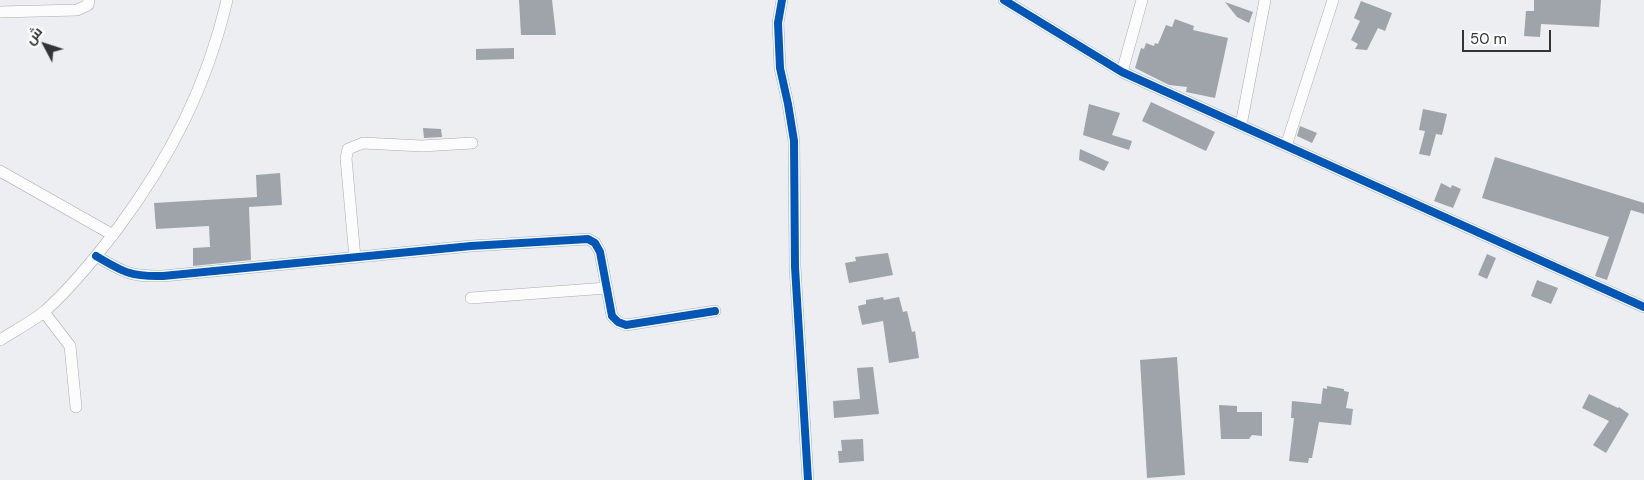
<!DOCTYPE html>
<meta charset="utf-8">
<style>
body{margin:0}
#map{position:relative;width:1644px;height:480px;overflow:hidden;background:#eceef1;font-family:"DM Sans",Cairo,sans-serif}
canvas{display:block}
.north{position:absolute;left:20px;top:20px;width:50px;height:50px;-webkit-text-stroke:4px #fff;paint-order:stroke;rotate:310deg;font-size:14px;font-weight:700;line-height:20px;text-align:center;color:#323436}
.north::after{content:'';display:block;margin:auto;width:18px;height:22px;background:#323436;clip-path:polygon(50% 0,100% 100%,50% 72%,0 100%)}
.scale{position:absolute;left:1462px;top:30px;width:89px;height:22px;box-sizing:border-box;border:2px solid #323436;border-top:0;padding-left:6px;font-size:15px;line-height:18px;white-space:nowrap;color:#323436;-webkit-text-stroke:4px #fff;paint-order:stroke}
</style>
<div id="map">
<canvas width="1644" height="480"></canvas>
<div class="north">ش</div>
<div class="scale">50 m</div>
</div>
<script>
const context = document.querySelector('canvas').getContext('2d');
context.lineJoin = 'round';
function fillPath(path, color) {
  context.fillStyle = color;
  context.fill(path, 'evenodd');
}
function trace(path, color, width, dash) {
  context.strokeStyle = color;
  context.lineWidth = width;
  context.lineCap = dash ? 'butt' : 'round';
  context.setLineDash(dash || []);
  context.stroke(path);
}
fillPath(new Path2D(`
 M519,0H552L556,35H521Z
 M1534,0H1601L1599,27L1541,24L1540,37L1524,36L1526,11H1534Z
 M1361,1L1392,13L1385,31L1378,28L1367,50L1355,49L1358,44L1351,40L1360,21L1354,18Z
 M1225,2L1253,12L1249,23L1237,17Z
 M1175,19L1194,26L1193,30L1228,38L1215,98L1186,92L1187,87L1169,85L1135,68L1141,48L1144,49L1146,43L1154,46L1155,43L1158,44L1166,25L1172,27Z
 M514,48V59L476,60V49Z
 M1151,102L1215,132L1206,151L1142,121Z
 M1089,104L1120,113L1112,135L1132,141L1129,150L1083,135Z
 M1423,109L1447,114L1442,135L1436,134L1430,156L1419,154L1425,131L1419,130Z
 M1300,126L1317,133L1312,143L1297,136Z
 M423,128L441,129L442,137L424,138Z
 M1080,149L1109,162L1104,171L1079,160Z
 M1495,157L1644,203V214L1631,210L1607,280L1595,276L1609,237L1482,198Z
 M280,173L282,205L249,207L251,260L193,266V248L210,247L209,226L156,229L154,203L257,197L256,175Z
 M1441,183L1451,188L1452,185L1461,189L1453,208L1434,201Z
 M888,253L893,275L849,283L845,263L856,261L855,257Z
 M1487,254L1496,258L1487,279L1478,275Z
 M1537,280L1558,288L1551,304L1531,296Z
 M883,297L884,300L899,297L903,312L907,311L912,332L915,331L919,358L889,363L883,321L862,325L858,306L866,304V300Z
 M1177,357L1185,475L1147,478L1140,360Z
 M873,367L879,414L834,418L833,401L860,399L857,368Z
 M1327,386L1344,389V391L1349,392L1346,408L1353,409L1351,425L1319,422L1312,458H1309L1308,463L1289,461L1294,418H1291L1292,401L1321,404L1323,388L1327,389Z
 M1589,394L1618,408L1619,407L1629,414L1606,453L1593,445L1609,421L1582,408Z
 M1219,405L1237,406V412H1262V436L1252,435L1249,439H1221Z
 M863,439L864,461L839,463L838,451H842L841,440Z`), '#9fa4aa');
const minor = new Path2D(`
 M782,0L778,23L780,68L788,104L794,141L795,267L808,480
 M1004,0L1122,72L1644,307
 M0,12L77,10L88,5L89,0
 M1122,72L1142,0
 M1241,125L1265,0
 M1286,146L1333,0
 M0,171L113,235
 M96,256C123,272 131,277 163,276L471,246L588,239L595,243L600,252L612,316L618,322L626,325L715,311
 M355,258L346,158L348,149L363,143L422,146L472,143
 M471,298L607,288
 M44,312L70,346L76,407
 M0,340C14,331 32,322 45,311C72,287 96,257 118,228C170,158 207,86 227,0`);
trace(minor, '#a9abad', 12);
trace(minor, '#fcfcfd', 11);
trace(new Path2D(`
 M782,0L778,23L780,68L788,104L794,141L795,267L808,480
 M1004,0L1122,72L1644,307
 M96,256C123,272 131,277 163,276L471,246L588,239L595,243L600,252L612,316L618,322L626,325L715,311`), '#0057b8', 8);
</script>
